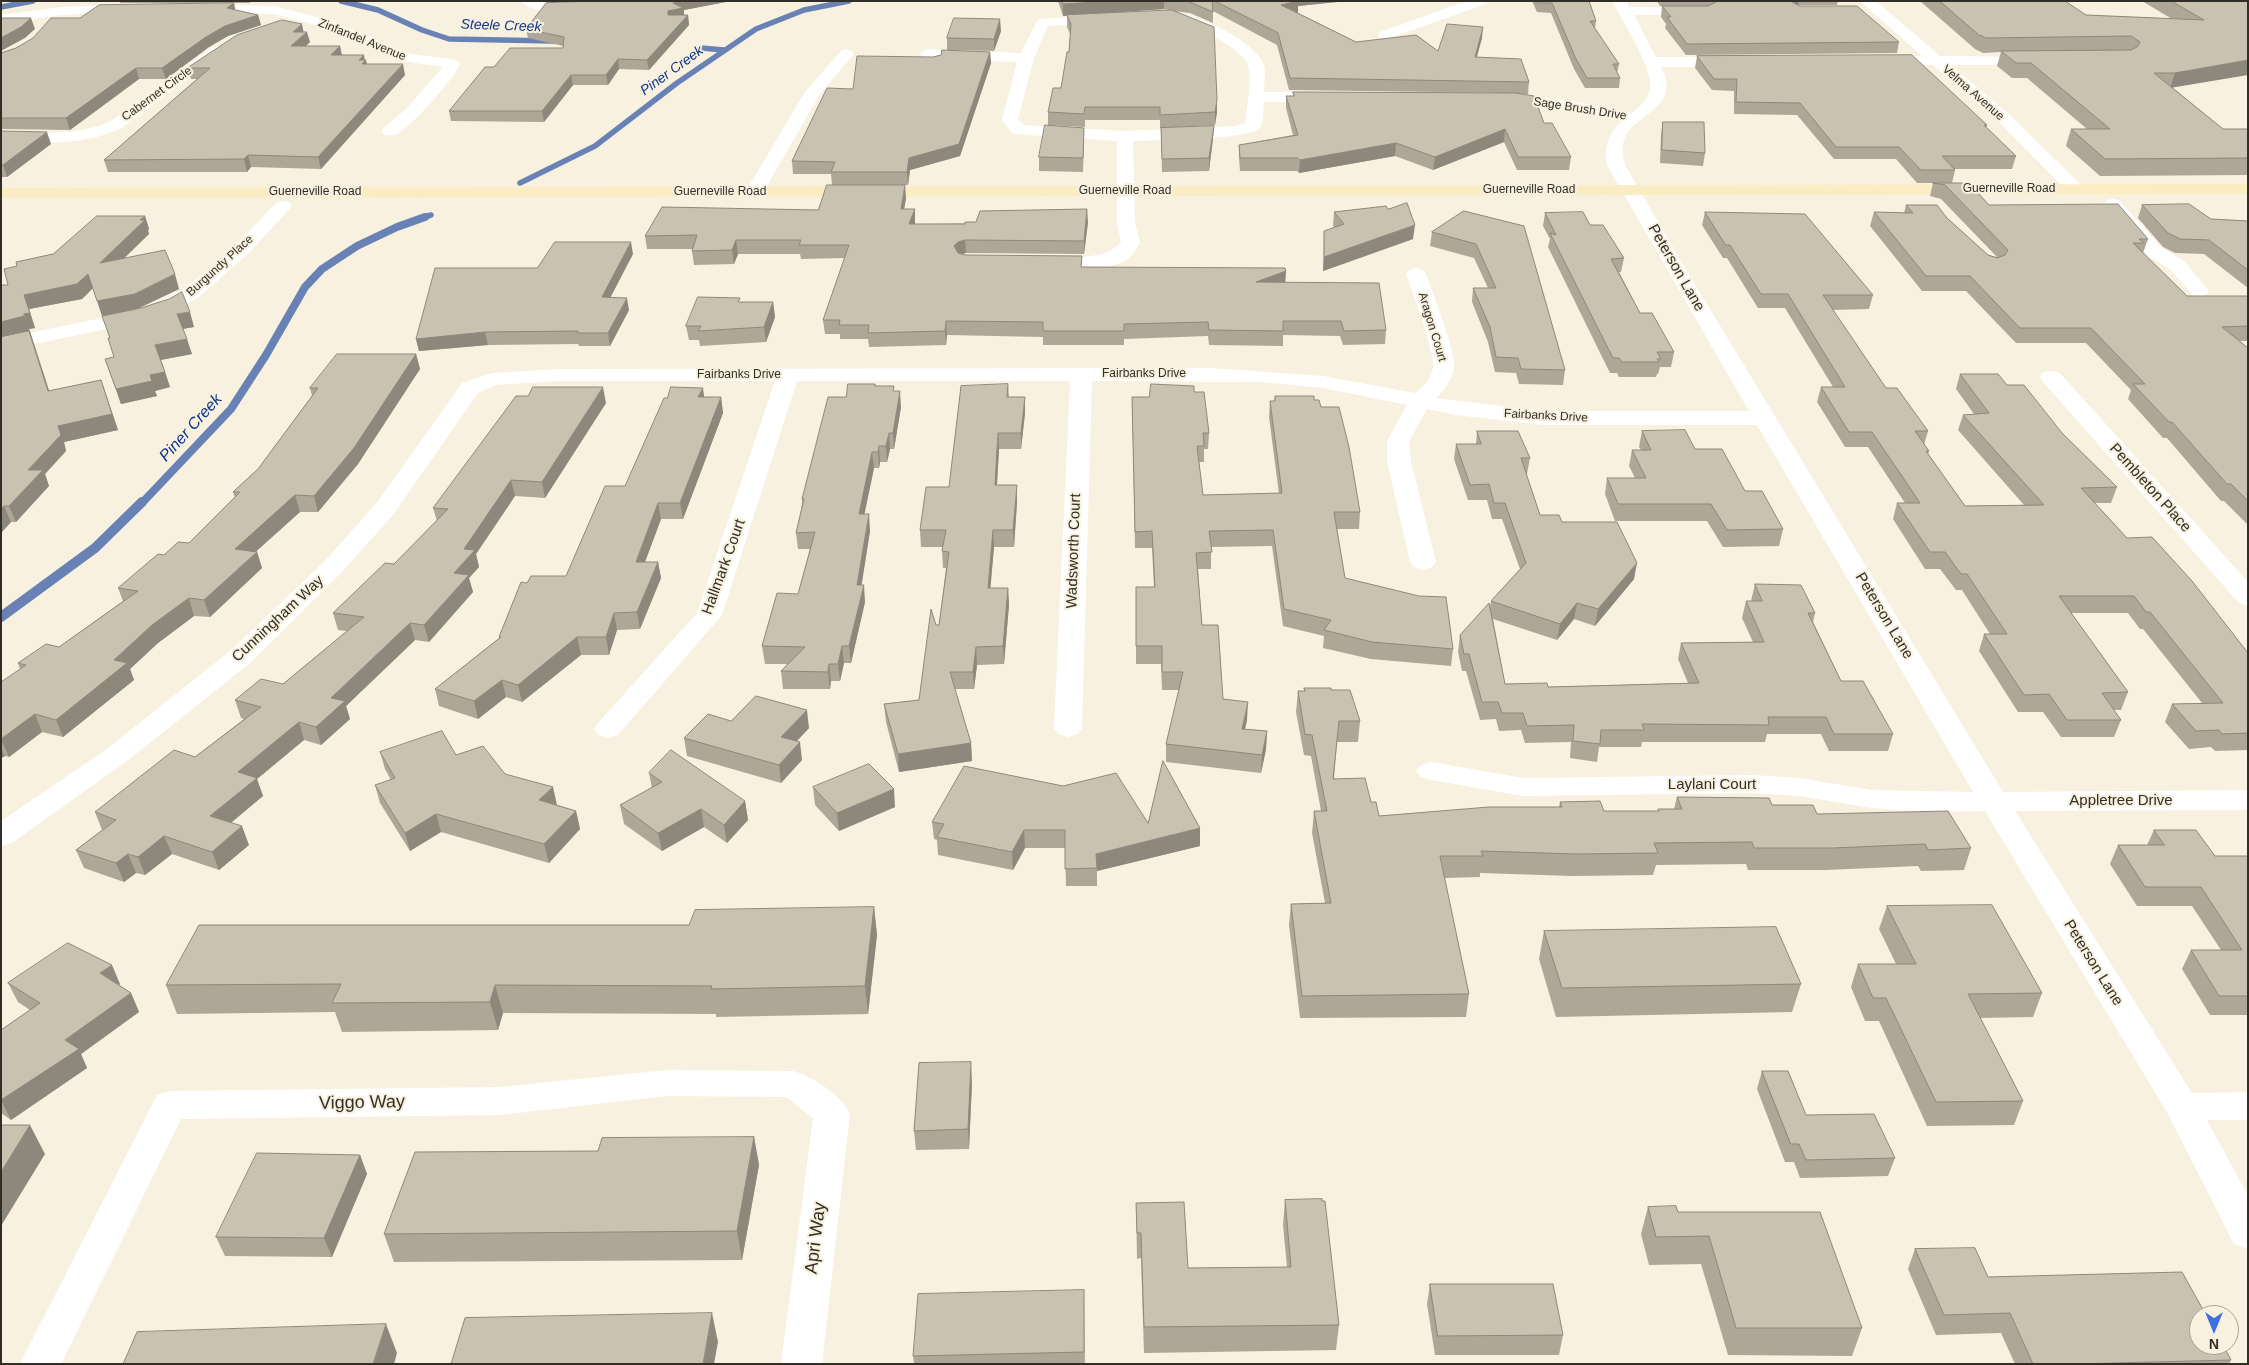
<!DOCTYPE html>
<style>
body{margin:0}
#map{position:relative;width:2249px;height:1365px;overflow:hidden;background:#f9f1df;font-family:Helvetica,sans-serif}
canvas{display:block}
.frame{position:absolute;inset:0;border:2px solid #312e27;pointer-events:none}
.north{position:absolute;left:2189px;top:1305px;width:50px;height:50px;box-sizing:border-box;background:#f9f1df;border:1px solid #a9a395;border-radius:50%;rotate:180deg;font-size:14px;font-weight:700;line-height:20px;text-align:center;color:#312e27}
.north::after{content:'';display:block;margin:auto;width:18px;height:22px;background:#3d70e0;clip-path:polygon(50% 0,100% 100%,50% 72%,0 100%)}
</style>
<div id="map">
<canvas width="2249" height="1365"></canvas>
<div class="frame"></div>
<div class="north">N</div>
</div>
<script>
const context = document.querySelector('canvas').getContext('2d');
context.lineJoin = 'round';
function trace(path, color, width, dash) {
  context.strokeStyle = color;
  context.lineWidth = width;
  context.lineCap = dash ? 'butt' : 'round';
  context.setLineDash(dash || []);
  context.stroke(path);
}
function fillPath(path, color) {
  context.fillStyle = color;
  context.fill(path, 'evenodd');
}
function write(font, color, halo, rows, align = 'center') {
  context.font = font + ' Helvetica,sans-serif';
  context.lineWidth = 4;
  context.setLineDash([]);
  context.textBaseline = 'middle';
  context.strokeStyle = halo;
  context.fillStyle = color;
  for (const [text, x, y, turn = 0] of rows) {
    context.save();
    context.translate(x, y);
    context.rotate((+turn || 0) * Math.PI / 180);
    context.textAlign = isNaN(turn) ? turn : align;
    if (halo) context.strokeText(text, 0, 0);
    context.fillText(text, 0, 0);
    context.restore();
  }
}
trace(new Path2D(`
 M341,1L378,10L422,30L449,39L553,41
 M1,7L33,1
 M701,48L724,50
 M520,183L595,146L677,83L756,29L804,10L849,1
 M421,218L431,215`), '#6882b6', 5.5);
trace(new Path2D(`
 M141,504L231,409L266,355L305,287L322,269L357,246L397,227L425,217`), '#6882b6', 8);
trace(new Path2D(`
 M1,617L95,548L142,502`), '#6882b6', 10);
fillPath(new Path2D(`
 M520,1H637L630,5C607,8 535,20 520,1Z
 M1467,1H1488L1486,4L1390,38H1380L1378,35L1380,32Z
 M1612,1H1626L1629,7L1703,8L1705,11L1698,15H1634L1656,57H1733L1738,59L1741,62L1738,65L1733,67H1661C1683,107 1635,114 1625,137C1621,146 1623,156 1625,165L1685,268L2003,792L2248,790V810L2015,811L2192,1093L2248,1092V1120H2207L2248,1196V1249L2234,1244L2168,1114L1985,811L1926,812L1872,808L1799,796L1754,793L1523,796L1431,780L1421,777L1416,771L1421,765L1431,762L1523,778L1754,775L1799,778L1872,790L1973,792L1757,425H1542L1456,415L1427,409L1409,441L1411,461L1436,562L1432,567L1423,570L1414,567L1410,562L1387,461V441L1407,405L1323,388L1261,382L1092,381L1082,728L1078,734L1068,737L1058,734L1054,728L1070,381H797L722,615L618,735L608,738L598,735L594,729L598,723L697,613L775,381H557L496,385L478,393L393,515L341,573L250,663L127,761L12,843L1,846V821L107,749L230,651L323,563L375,505L462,383L492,373L557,369L1211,368L1323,376L1415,393C1424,386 1430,380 1433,368C1436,355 1412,290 1406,274L1409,270L1416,268L1423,270L1426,274C1432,291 1457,354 1454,368C1452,380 1445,389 1436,398L1542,411H1749L1607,165C1604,147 1608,133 1622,121L1572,111L1499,103L1493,101L1491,98L1493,95L1499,93L1572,101L1632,113C1640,106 1648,100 1650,89C1654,70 1622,20 1612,1Z
 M1860,1H1876L1940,56L2040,57L2043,60L2040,63L2035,65H1951L2012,117L2081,185L2084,189L2081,193H2069L2000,123L1933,65L1878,64L1875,61L1878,58L1883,56H1922Z
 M130,4L137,8L135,11L62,15L1,23V15L62,7Z
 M198,4L274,6L332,21L410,54L452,59L457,61L460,64C454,79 411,127 396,135C392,136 388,135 384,135L382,131L384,127L405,110L443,67L402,61L322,27L274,14L193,11L191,8L193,5Z
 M1152,12C1160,12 1168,10 1175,12C1200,16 1254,40 1264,65C1266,73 1264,84 1264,92H1324L1330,94L1332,97L1330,100L1324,102H1264C1263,109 1264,123 1260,128C1249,140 1154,140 1133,141L1135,223L1140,243C1137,248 1131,257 1125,261C1112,269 1054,270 1039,266L1036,262L1039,258C1068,251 1099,266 1121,242L1117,223V141L1013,134L1002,120L1017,62L928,59L923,57L920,54L923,51L928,49L1021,53L1038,19ZM1152,20C1160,20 1168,19 1175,20C1192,24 1244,48 1248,66C1252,79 1247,109 1245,123L1236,126L1125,131L1024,125L1018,119L1034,58L1048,26Z
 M218,46L223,47L225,50L223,53L123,127C84,147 43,142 1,141V131C39,132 77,137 111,121L213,47Z
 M846,49L851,51L854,54L820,94L764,191L761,195H749L746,191L805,92L841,51Z
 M2113,199L2119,200L2162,248L2184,261L2209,291L2206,295L2199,297L2192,295L2170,269L2148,256L2104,204L2107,200Z
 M283,201L289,202L292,206L251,251L199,297L173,312L145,321L1,351V339L140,310C196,291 237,243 277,202Z
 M2051,371L2059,372L2248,582V606L2239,603L2043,382L2040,377L2043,372Z
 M667,1070L793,1071C813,1077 840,1094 850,1113L822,1364H781L813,1118L786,1097L667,1096L500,1115L181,1119L61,1364H20L157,1095L170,1091L500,1087Z`), '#fff');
fillPath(new Path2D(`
 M2248,184V194L1,198V188Z`), '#faecc3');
fillPath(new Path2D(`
 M119,1H252L249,3H120Z
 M595,1H731L684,10V15H688L689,25L649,70L619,69L608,85H573L544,122L451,121L449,111L494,67L563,48V46L528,38L526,29Z
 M1058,1H1347L1298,6V13L1356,42L1438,51L1482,38L1477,57L1529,82L1528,94H1517L1544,123L1571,157L1569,170H1517L1504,142L1433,170L1395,156L1299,173L1297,171H1240L1239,158V145L1293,135L1286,108V96H1293V92L1513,93L1289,90L1277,45L1213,11V23L1190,13L1174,11L1217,112L1215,125L1160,128V120H1085V127L1048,125V112L1061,88L1069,52L1070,34L1067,27V15L1063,16ZM1164,9L1170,10L1071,15Z
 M1532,1H1589L1596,21L1595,29L1619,64L1617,73L1620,78L1619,88H1585L1574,69L1551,13L1537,12Z
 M1657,1H1838L1837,5H1798L1899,42L1897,53L1686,55L1665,28L1666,24L1661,17L1662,6H1709H1660Z
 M1920,1H2065L2086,15L2172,19L2142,1H2248L2173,88L2223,129H2248V175L2100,176L2066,146L2071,129H2087L2027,78H2012L1997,66L2001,52L1983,53L1975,49Z
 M234,3L235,10L258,15L261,25L228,36L209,47L166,79H139L70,130L1,129V53L16,48L80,18Z
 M1001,31L994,51L947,50V38Z
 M304,32L310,42L306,46H340L342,55L365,60L367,64L405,75L321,169L251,167L247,172H108L104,160L197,79H191L187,68Z
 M990,52L991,63L960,156L910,170L908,185H832L831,174H793L792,161L853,89L933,57Z
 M1697,56L1987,125L1986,128L2016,156L2012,169H1954L1955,170L1952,183H1917L1896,159H1834L1797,115L1734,114V91L1712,90L1695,68Z
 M1663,122L1705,153L1703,166L1660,163L1661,135Z
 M1214,126L1213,138L1209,171L1162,172L1161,128Z
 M1,131L51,144L7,177H3L1,178Z
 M1084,141L1083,172L1039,171V157Z
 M1933,183H1969L1989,205L2148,239L2143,253L2187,296H2248V341H2240L2248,348V525L2224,501H2221L2167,438H2163L2128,399L2131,390L2086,343H2016L1966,291H1922L1870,226L1874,212L1904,213L1906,205L1947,218L1988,255L1997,257L1941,199L1930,196Z
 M906,198L904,209H915V224L1088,222L1084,254L966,253L962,254L965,255L1083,267L1286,271L1285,282L1386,330L1385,344L1343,345L1340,336L1283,335V346L1209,345L1208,336L1124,339V345H1043V337L947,335L946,345L869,347L868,339H840V334H825L823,320L845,258L801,259L800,254H738L734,264L694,265L692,251L693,249H647L645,236L818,210Z
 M2142,205L2211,219L2248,221V288L2204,254L2175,253L2163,247L2138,218Z
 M1464,211L1565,370L1563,385L1519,384L1516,373L1495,372L1488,342L1472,302L1473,288H1488L1474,258L1430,246L1432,232Z
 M1334,212L1413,239L1323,271L1324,231L1335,228L1333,226Z
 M1705,212L1873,295L1869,309L1832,310L1886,388L1928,431L1924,445L1929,451L1928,454L1965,506L2024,505L1958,430L1963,415L1974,414L1956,389L1960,374L2007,385L2062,433L2117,487L2111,503H2095L2127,538L2248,653V750L2215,751L2211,747L2189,749L2165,722L2172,704L2202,703L2143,629H2140L2128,613H2071L2128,692L2121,710H2114L2121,720L2114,737H2061L2043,712H2018L1979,651L1984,634H1990L1962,590H1956L1940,569H1925L1893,519L1897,503H1905L1868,447H1845L1817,402L1821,387H1833L1785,308H1758L1727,258H1723L1702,225Z
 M1545,213L1590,225L1624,258L1621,272H1619L1640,313L1674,352L1671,367H1660L1658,374H1657L1656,377H1619L1617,373H1610L1548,247L1550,239L1543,226Z
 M145,216L149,229L148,230L149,234L124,258L179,289L139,308L194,327L183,329L192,354L161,360L170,387L155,391L157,396L121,404L105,359L114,357L110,338L93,288L82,299L29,309L35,328L29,329V331L49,391L101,380L118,430L64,442L66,451L45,474L49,486L16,522H11L1,533L8,285L17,266L53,254Z
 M633,254L610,297L629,310L610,346H579L578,344L488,345L419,351L416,339L537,268Z
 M740,302H773L775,317L766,342L700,346L699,340H689L686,326Z
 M416,354L420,369L358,464L318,512H300L256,551L257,552L262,568L210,617L194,616L158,643L130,669L134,680L63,737L42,732L9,757L5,756L1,758V682L20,669L18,663L59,647L123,601L118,588L164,555L189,543L235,498L233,492L258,469L312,396L310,388Z
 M875,384L876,386L894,391L901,407L894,449H890L887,462H880L879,468H874L864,514L870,531L861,585L865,602L851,663H844L840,681H831L830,689H783L781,671L787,664H765L762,646L798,594L810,549H798L796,533L802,505V499Z
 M1008,384L1009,397L1025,413L1021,449H999L997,485L1017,502L1014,547H994L990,588H1008L1009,605L1004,664L977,665L974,689H955L971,743L972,761L899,772L886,722L884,704L919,700L936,625H939L946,568H943L942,551L943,547H921L920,530L949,487Z
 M1194,392L1209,433L1208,449H1204V462H1199L1203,495L1279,494L1269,417L1270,401H1274L1275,396L1314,400L1321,407L1360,512L1359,529H1337L1345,578L1453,649L1451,666L1371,659L1323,648L1324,636L1283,626L1272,546L1211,547V569H1198L1202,625L1223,699L1247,720L1245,729L1267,731L1266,749L1261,773L1166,762V744L1179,690H1162L1161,664H1136V587H1154L1152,548H1135L1132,397H1149Z
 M704,397H721L723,413L683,519H661L645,562H658L661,578L640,629L617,630L609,655H581L522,702L506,697L478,719L439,706L435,689L499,638V637L527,583L566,576L625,486Z
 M606,403L545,498L515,496L476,554L479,567L469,578L473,592L429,642L415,640L346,706L350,719L321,745L304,740L257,779L263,796L231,823L249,845L219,870L172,854L145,875L136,873L124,882L84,868L76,850L102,830L95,812L195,757L244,719L241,718L235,700L283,684L347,631L338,630L333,613L394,564L437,521L433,508Z
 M1477,431L1530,458L1527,474H1526L1540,515L1562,522L1634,579L1595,626L1574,619L1557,640L1493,619L1505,684L1548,687L1688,683L1678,659L1681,643L1753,642L1742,618L1746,601H1751L1755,584L1815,613L1813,622L1841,681L1893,734L1888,751H1829L1821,734H1767L1765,742H1642L1641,747H1599L1597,762L1570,758L1571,742L1525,743L1521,730L1499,731L1496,719L1480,720L1466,671H1462L1458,652L1460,635L1490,607L1491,601L1520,569L1502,519H1492L1487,500H1468L1454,459L1456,444H1476Z
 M1642,431L1695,449L1745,491L1783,529L1779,546L1723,547L1707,521H1615L1605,494L1607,478H1635L1629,466L1632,450H1641L1639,447Z
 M1304,688L1331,690L1360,721L1358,742H1337L1334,778L1371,802L1379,816L1559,807L1560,802L1604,811H1658V809H1674L1677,797L1772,805L1817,814L1971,848L1964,870L1921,871L1918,866L1826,870H1748L1746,864L1656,865L1653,875L1573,876L1480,873V877L1444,878L1469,994L1466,1017L1300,1018L1289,925L1291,904L1325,903L1312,833L1314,811H1321L1311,756L1304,755L1296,712L1298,691H1304Z
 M731,721L809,728L797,741L802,760L781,783L687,756L684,738Z
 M380,752L456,755L505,774L557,805L576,811L580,829L549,863L441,832L410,851L380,803L375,785L391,780L385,769Z
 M649,773L745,801L748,820L727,843L704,827L662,851L624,824L620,805L652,788Z
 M813,787L895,807L839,831L815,805Z
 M932,822L1148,823L1200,846L1097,871V886H1066L1065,848H1025L1013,870L938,855L937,840L934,839Z
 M2154,830L2215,856H2248V1015H2210L2182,969L2191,950H2221L2192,906H2137L2110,864L2118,845H2147Z
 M1887,906L2042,993L2033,1017L1980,1018L2023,1101L2014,1125L1927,1126L1879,1021H1865L1851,987L1858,964H1896L1879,929Z
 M874,907L877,935L868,1014L716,1017V1014L503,1013L498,1030L342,1032L335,1012L177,1014L166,985L689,925Z
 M1544,931L1801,984L1792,1012L1556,1017L1539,959Z
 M8,983L120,984L119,985L131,993L139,1012L81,1054L87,1068L11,1120L1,1113V1030L30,1010L18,1002Z
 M1762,1071L1806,1115L1895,1158L1888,1176L1800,1178L1794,1162H1785L1757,1089Z
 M972,1082L969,1149L916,1150L914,1131Z
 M754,1137L759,1165L742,1260L394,1262L384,1234L598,1151Z
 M360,1155L367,1174L332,1257L225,1256L216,1237Z
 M1285,1200L1339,1325L1336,1350L1144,1353L1141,1258L1137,1259L1136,1203L1188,1268L1287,1267L1283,1225Z
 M1648,1207L1678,1212L1862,1328L1852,1356L1728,1355L1701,1264L1649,1265L1641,1234Z
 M1915,1249L1988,1277L2231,1360L2229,1364H2015L2001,1333L1936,1335L1908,1269Z
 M1430,1284L1563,1335L1559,1355H1435L1427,1304Z
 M1084,1290L1085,1364H914L913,1356Z`), '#aea798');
fillPath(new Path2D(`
 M681,1H731L684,10V18L669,21L668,11L673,3Z
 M1113,1H1164V9L1063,16V4Z
 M1298,1H1347L1298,6V13L1281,5Z
 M1792,1H1799L1798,5L1790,9Z
 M234,3L236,14L227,8Z
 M258,15L261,25L228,36L209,47L166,79L162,68L206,37L225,26Z
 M688,15L689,25L649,70L647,60Z
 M31,18L35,29L25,38L1,51V38Z
 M1000,19L1001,31L994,51V39Z
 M302,24L304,34L307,32L310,42L294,57L291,46L293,32Z
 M1483,27L1482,38L1473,69L1475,57Z
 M340,46L342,57L331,55Z
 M990,52L991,63L960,156L910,170L908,185L907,172L909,158Z
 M364,55L365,61L366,60L368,71L359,60Z
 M618,59L619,69L608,85L606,75Z
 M2248,60V75L2170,88L2175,73Z
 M403,64L405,75L321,169L318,157Z
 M136,68L139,79L70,130L66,118Z
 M571,75L573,85L544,122L542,111Z
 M1217,100V112L1215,125V112Z
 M1214,126L1213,138L1209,171V158Z
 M1505,129L1504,142L1433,170L1435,157Z
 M47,132L51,144L7,177L3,165Z
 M1396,143L1395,156L1299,173L1300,160Z
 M248,155L251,167L247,172L244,159Z
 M905,185L906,198L902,222L901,209Z
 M915,209V223L910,237L909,224Z
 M1087,209L1088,222L1084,254V241Z
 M145,216L149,229L148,230L149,234L105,277L100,263Z
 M1415,225L1413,239L1323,271L1324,257Z
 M736,240L738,254L734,264L732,250Z
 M965,240L966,253L958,255L954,246L958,242Z
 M631,242L633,254L604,310L602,297Z
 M1286,271L1285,285L1256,282Z
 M88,274L93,288L82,299L29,309L35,328L29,329L24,314V295Z
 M175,274L179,289L139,308L102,316L97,301Z
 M627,298L629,310L610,346L608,333Z
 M773,302L775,317L766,342L764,327Z
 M190,312L194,327L182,329L177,314Z
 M24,316L30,331L54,406L1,338V322Z
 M946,321L947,335L946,345L945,331Z
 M485,332L488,345L419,351L416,339Z
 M187,339L192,354L160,360L155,345Z
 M416,354L420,369L358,464L318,512L314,496Z
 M165,372L170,387L155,391L157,396L121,404L116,389L150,375Z
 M101,380L118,430L64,442L66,451L45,474L49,486L16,522L9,506L28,470L58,426Z
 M603,387L606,403L545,498L542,482Z
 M703,388L705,403L698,397Z
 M900,391L901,407L894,449L893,433Z
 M721,397L723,413L683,519L680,503Z
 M1025,397V413L1021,449V433Z
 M889,433L890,449L887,462L886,446Z
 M998,433L999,449L996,501L995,485Z
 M879,446L880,462L879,468L878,452Z
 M872,452L874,468L861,531L859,514Z
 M511,480L515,496L476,554L479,567L469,578L473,592L429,642L424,625L454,573L464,549Z
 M1017,485V502L1014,547L1013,530Z
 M295,495L300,512L240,566L235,549Z
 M658,503L661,519L639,578L636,562Z
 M4,506L11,522L1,533V509Z
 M869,514L870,531L859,602L857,585Z
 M993,530L994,547L989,605L988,588Z
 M257,552L262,568L210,617L204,600Z
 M658,562L661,578L640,629L637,612Z
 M1637,563L1634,579L1595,626L1598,609Z
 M864,585L865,602L851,663L849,646Z
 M1008,588L1009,605L1004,664L1003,646Z
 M189,598L194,616L158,643L130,669L134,680L63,737L56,720L114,660L152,625Z
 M1577,603L1574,619L1557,640L1560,624Z
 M614,613L617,630L609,655L606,637Z
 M410,623L415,640L346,706L350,719L321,745L316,727L331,698Z
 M577,637L581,655L522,702L518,685Z
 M842,646L844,663L840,681L838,664Z
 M976,647L977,665L974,689L973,672Z
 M829,664L831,681L830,689L828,672Z
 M502,680L506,697L478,719L474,701Z
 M1248,702L1247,720L1241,747L1242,729Z
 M807,710L809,728L784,755L781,737Z
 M35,714L42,732L9,757L1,739Z
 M299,722L304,740L257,779L263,796L217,834L210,816L238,772Z
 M1267,731L1266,749L1261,773L1262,755Z
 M800,742L802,760L781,783L779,765Z
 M971,743L972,761L899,772L898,754Z
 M1,748L5,756L1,758Z
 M553,787L557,805L539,800Z
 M894,789L895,807L839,831L837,813Z
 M745,801L748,820L727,843L724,825Z
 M701,809L704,827L662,851L658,833Z
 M576,811L580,829L549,863L544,844Z
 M436,814L441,832L410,851L405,833Z
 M242,826L249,845L219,870L212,852Z
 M1200,828V846L1097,871L1096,854Z
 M1024,830L1025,848L1013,870L1012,852Z
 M164,836L172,854L145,875L138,857Z
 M128,854L136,873L124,882L116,863Z
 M874,907L877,935L868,1014L865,986Z
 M112,965L120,984L108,992L100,973Z
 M495,985L503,1013L498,1030L490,1002Z
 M131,993L139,1012L81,1054L87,1068L11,1120L1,1100L65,1040Z
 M971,1062L972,1082L969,1149L968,1129Z
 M30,1125L45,1154L1,1226V1172Z
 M754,1137L759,1165L742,1260L737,1231Z
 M360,1155L367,1174L332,1257L324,1238Z
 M712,1313L718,1342L714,1364H703Z
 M386,1324L397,1353L394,1364H373Z`), '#8d887c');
const building = new Path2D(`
 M595,1H681L673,3L683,8L668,11V15H688L647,60L618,59L606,75H571L542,111H449L485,67H494L510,48H563L564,37L526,29L546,3Z
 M1062,1H1113L1063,4Z
 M1184,1H1212L1213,12L1190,2Z
 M1215,1H1298L1281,5L1356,42L1416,35L1438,51L1447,24L1483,27L1475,57L1521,59L1529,82L1290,78L1278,33Z
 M1537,1H1589L1596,21H1590L1619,64H1613L1620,78H1587L1576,59L1552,3H1538Z
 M1716,1H1792V2L1800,6H1857L1899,42L1687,44L1667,17H1671L1662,6H1708L1716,2Z
 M1940,1H2065L2086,15L2204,20L2171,1H2248V60L2175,73H2154L2223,129H2248V158L2105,159L2071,129H2110L2031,63H2016L2001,51L2131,50L2137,47L2140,42L2131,36L1986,38L1979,35Z
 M234,3L227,8L258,15L225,26L206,37L162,68H136L66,118H1V53L16,48L33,38L51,18H80L99,5Z
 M1172,10L1214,27L1217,100L1215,112L1160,115V107H1085L1084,114L1048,112L1053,88H1061L1067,52H1069L1071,24L1067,15Z
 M1,18H31L21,27L1,38Z
 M954,18L1000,19L994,39L947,38Z
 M282,20L302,24L293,32H307L291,46H340L331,55H364L359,60H366L362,64H403L318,157L248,155L244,159L104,160L210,68H187L237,35Z
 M942,50L990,52L959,144L909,158L907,172H831L835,162L792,161L827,88L853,89L857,56L933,57L941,55Z
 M1912,55L1987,125H1984L2016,156H1942L1955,170H1921L1899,147H1836L1800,103L1736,102L1737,79H1714L1697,56Z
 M1293,92L1516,93L1534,96L1544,123H1552L1571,157H1518L1505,129L1435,157L1396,143L1300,160L1297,158H1240L1239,145L1298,135L1286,96H1294Z
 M1663,122H1704L1705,153L1662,150Z
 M1045,125L1084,128L1083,158L1039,157Z
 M1214,126L1209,158L1162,159L1161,128Z
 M1,131L47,132L3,165H1Z
 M1933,183H1969L1989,205L2118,204L2148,239H2139L2144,243H2133L2187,296H2248V326L2222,327L2248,348V501L2231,484H2227L2172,422H2169L2133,384H2145L2091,328H2020L1970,276H1926L1874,212L1913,213L1906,205H1937L1947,218L1988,255L1997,258L2005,255L2008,250L1945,185Z
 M827,185H905L901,209H915L909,224H965V222H976L980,211L1087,209L1084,241L965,240L958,242L954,246L958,253L965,255L1082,256L1081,267L1285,268L1286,271L1256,282L1379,283L1386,330L1344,331L1341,321H1283V331L1209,330L1208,322L1124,324V331H1043V322L946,321L945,331L868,333L869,325H839L840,320H823L849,245H799L801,240H736L732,250L692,251L697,235L645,236L662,207L818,210Z
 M1407,203L1415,225L1324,257V231L1344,224L1334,212L1386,206L1388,209Z
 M2189,204L2211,219L2248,221V270L2209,240L2180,239L2168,233L2142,205Z
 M1464,211L1524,226L1565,370L1521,369L1518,358L1496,357L1490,327L1473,288H1496L1476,244L1432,232Z
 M1583,212L1590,225H1603L1624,258L1611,259L1640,313H1652L1674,352H1657L1661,359H1657L1659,362H1622L1619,358H1613L1550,233L1556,235L1545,213Z
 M1705,212L1805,214L1873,295H1823L1886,388H1897L1928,431H1915L1929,451H1926L1965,506L2044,505L1963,415L1989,413L1960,374H1998L2007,385H2024L2062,433L2117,487L2081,488L2127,538L2152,537L2192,581L2248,653V733L2222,734L2219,730L2196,731L2172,704L2223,703L2150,612H2146L2134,596H2059L2128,692L2102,693L2121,720H2067L2049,694L2024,695L1984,634H2007L1967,574H1961L1945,552H1930L1897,503H1920L1910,488L1872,432H1849L1821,387H1845L1788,294H1761L1730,245H1726Z
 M97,216H145L140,220H145L100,263L165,250L175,274L135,294L97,301L88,274L77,284L24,295L30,313L24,314V316L1,322V285H8L4,269L17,266L16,262L53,254Z
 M555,242H631L602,297L627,298L608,333H577L578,331L485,332L416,339L435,268H537Z
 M182,292L190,312L177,314L187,339L155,345L165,372L150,375L152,381L116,389L105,359L114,357L108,338H110L102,316L141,308L169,299Z
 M698,297L740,298L738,302H773L764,327L698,331L701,326H686Z
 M29,331L48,391L101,380L112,414L58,426L61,435L28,470H43L9,506H4L1,509V337Z
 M337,354H416L354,448L314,496L295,495L235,549L257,552L204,600L189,598L152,625L114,660L127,663L56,720L35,714L1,739V682L26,665L18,663L46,644L59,647L138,591L118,588L158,554L164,555L178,542L189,543L240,492H233L258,469L318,388H310Z
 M848,384H875V386H894L893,391H900L893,433H889L886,446H879L878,452H872L859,514H869L857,585H864L849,646H842L838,664H829L828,672L781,671L805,647L762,646L777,593L798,594L815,532L796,533L804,499H802L828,397H846Z
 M1008,384L1007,397H1025L1021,433H998L995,485H1017L1013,530H993L988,588H1008L1003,646L976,647L973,672H950L971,743L898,754L884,704L919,700L931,609L936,625H939L949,552L942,551L946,530H920L926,487H949L961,386Z
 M1151,384L1194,386V392H1204L1209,433H1203L1204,446H1197L1203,495L1282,493L1270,401H1275V396H1314V400H1319L1321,407H1339L1349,447L1360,512H1334L1345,578L1419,596L1446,597L1453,649L1372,642L1324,630L1331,620L1284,609L1273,530L1209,531L1212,552L1196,553L1202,625H1218L1223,699L1248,702L1242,729L1267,731L1262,755L1166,744L1183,672H1162V646H1136V587H1155L1152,531L1135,532L1132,397H1149Z
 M533,387H603L542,482L511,480L464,549L475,550L454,573L469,575L424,625L410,623L331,698L345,701L316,727L299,722L238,772L257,778L210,816L242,826L212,852L164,836L138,857L128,854L116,863L76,850L116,820L95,812L174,750L195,757L261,707L235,700L261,679L283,684L364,617L333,613L385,563L394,564L448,509L433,508L516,396H528Z
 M671,387L703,388L698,397H721L680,503H658L636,562H658L637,612L614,613L606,637H577L518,685L502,680L474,701L435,689L501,637H499L521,582L527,583L531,576H566L605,486H625L664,398H667Z
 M1685,430L1695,449H1722L1745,491H1762L1783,529L1727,530L1711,504H1618L1607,478H1646L1632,450H1651L1642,431Z
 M1477,431H1518L1530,458H1521L1540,515H1559L1562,522H1617L1637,563L1598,609L1577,603L1560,624L1491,601L1526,563L1505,503H1494L1489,484L1470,485L1456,444H1481Z
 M1755,584L1801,585L1815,613H1808L1841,681H1863L1893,734H1834L1826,717H1768L1769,725L1642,724L1644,730H1601L1600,744L1573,741L1574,725L1527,726L1523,713H1502L1498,702H1482L1469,654H1464L1460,635L1489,603L1505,684L1547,683L1548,687L1699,683L1681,643L1764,642L1746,601H1762Z
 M1304,688H1331V690H1350L1360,721H1339L1333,779L1365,778L1371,802H1376L1379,816L1489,807H1562L1560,802L1600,801L1604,811H1659L1658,809H1682L1677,797L1769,798L1772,805H1813L1817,814L1948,811L1971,848L1928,850L1925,844L1833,848H1754L1752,842L1654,843L1658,853L1577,854L1481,851L1483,856H1440L1469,994L1302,996L1291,904L1331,903L1314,811H1327L1312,735L1305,734L1298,691H1305Z
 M756,696L807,710L781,737L800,742L779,765L684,738L708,714L731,721Z
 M442,731L456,755L483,746L505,774L553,787L539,800L576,811L544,844L436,814L405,833L375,785L395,778L380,752Z
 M671,750L745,801L724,825L701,809L658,833L620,805L662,782L649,773Z
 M1163,761L1200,828L1096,854L1097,868L1065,869V830H1024L1012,852L937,837L944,824L932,822L964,766L1063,786L1116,773L1148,823Z
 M869,764L894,789L837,813L813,787Z
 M2154,830H2196L2215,856H2248V996H2219L2191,950H2242L2201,887H2145L2118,845H2164Z
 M1992,905L2042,993L1968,994L2023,1101L1936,1102L1886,998H1873L1858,964H1916L1887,906Z
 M874,907L865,986L711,989L712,986L495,985L490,1002L332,1003L341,984L166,985L199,925H689L695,910Z
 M1776,927L1801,984L1562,988L1544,931Z
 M68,943L112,965L100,973L131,993L65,1040L79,1049L1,1100V1030L40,1003L8,983Z
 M971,1062L968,1129L914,1131L919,1063Z
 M1762,1071H1788L1806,1115L1874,1114L1895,1158L1806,1160L1799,1144H1791Z
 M1,1125H30L1,1172Z
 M754,1137L737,1231L384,1234L415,1152L598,1151L602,1138Z
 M257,1153L360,1155L324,1238L216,1237Z
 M1322,1199V1201H1325L1339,1325L1144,1327L1141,1233H1137L1136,1203L1184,1202L1188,1268L1291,1267L1285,1200Z
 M1676,1206L1678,1212H1820L1862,1328H1736L1709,1236L1656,1237L1648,1207Z
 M1975,1248L1988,1277L2182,1272L2206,1315H2199V1345H2223L2231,1360L2075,1364H2033L2010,1313L1944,1315L1915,1249Z
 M1430,1284H1553L1563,1335L1438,1336Z
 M1084,1290V1352L913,1356L918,1294Z
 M712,1313L703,1364H451L465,1318Z
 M386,1324L373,1364H123L137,1332Z`);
fillPath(building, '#cac2b1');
trace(building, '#8d887c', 1);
write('12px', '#312e27', '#f9f1df', [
 ["Zinfandel Avenue",362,40,22],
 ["Velma Avenue",1973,93,41],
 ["Cabernet Circle",157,94,-36],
 ["Sage Brush Drive",1580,109,9],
 ["Guerneville Road",2009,189],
 ["Guerneville Road",1529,190],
 ["Guerneville Road",1125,191],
 ["Guerneville Road",315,192],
 ["Guerneville Road",720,192],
 ["Burgundy Place",220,266,-42],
 ["Aragon Court",1432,327,73],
 ["Fairbanks Drive",1144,374],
 ["Fairbanks Drive",739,375],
 ["Fairbanks Drive",1546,416,3]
]);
write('italic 14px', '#0f358c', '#f9f1df', [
 ["Steele Creek",501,26,2],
 ["Piner Creek",672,71,-36]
]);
write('15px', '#312e27', '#f9f1df', [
 ["Peterson Lane",1676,268,60],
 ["Pembleton Place",2150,488,48],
 ["Wadsworth Court",1074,551,-88],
 ["Hallmark Court",724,567,-70],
 ["Peterson Lane",1884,616,59],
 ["Cunningham Way",278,619,-43],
 ["Laylani Court",1712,785],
 ["Appletree Drive",2121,801],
 ["Peterson Lane",2093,963,58]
]);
write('italic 16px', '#0f358c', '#f9f1df', [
 ["Piner Creek",191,428,-48]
]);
write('18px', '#312e27', '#f9f1df', [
 ["Viggo Way",362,1103,-1],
 ["Apri Way",816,1238,-83]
]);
</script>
